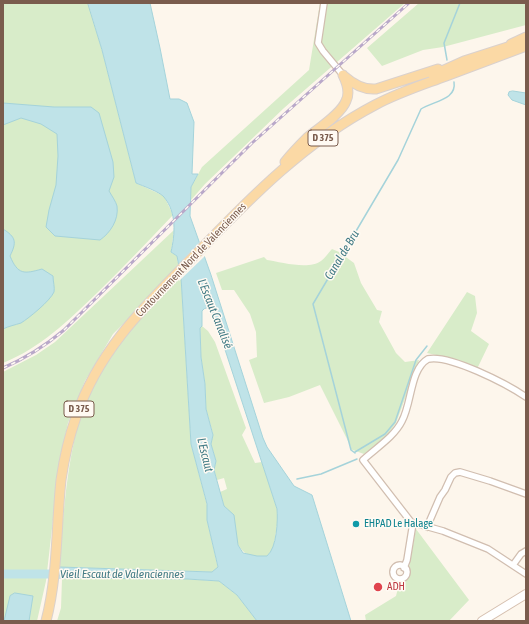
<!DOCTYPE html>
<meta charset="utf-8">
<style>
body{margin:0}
#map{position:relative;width:529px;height:624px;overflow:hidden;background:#fdf6ec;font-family:"Asap Condensed",sans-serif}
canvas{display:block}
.frame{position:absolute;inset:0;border:4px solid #7a5c4d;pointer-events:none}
</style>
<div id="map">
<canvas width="529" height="624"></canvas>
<div class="frame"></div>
</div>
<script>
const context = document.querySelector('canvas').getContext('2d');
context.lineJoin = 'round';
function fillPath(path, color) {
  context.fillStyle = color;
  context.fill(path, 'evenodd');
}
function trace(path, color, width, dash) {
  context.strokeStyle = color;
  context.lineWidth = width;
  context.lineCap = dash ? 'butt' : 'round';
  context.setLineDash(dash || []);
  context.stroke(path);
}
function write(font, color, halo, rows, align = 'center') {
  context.font = font + ' "Asap Condensed",sans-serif';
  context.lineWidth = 3;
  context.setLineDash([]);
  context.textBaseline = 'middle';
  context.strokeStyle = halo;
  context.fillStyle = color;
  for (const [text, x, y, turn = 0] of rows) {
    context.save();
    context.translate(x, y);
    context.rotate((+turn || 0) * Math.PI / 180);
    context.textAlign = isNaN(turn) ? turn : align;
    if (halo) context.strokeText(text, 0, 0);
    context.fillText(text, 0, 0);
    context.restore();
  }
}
fillPath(new Path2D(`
 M3,3H88L102,50L136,183L164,196L173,215C148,241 123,268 96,294C68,321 40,348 3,363Z
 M320,3H405L284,108L205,184L191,200V187L202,167L309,70Z
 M419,3H526V25L443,47L423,50L382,66L367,48Z
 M174,230L171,252L177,256L179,269L113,334L85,381L68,423L60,458L46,581L37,621H3V372L36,355L55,342Z
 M332,249L339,252L354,263L361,283L377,310L382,311L379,322L396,353L405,362L419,360L396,423L386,437L364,454L350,449L351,447L320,385L289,397L264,403L249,360L257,357L256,332L250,314L234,290H222L216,273L264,257L267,260C280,262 309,270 321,261C325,258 328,253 332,249Z
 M181,277L191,444L207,505V520L218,568L212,572L59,567C63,524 65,480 75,437C79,416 91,389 102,370C122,334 153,305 181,277Z
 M467,292L475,296L477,313L471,331L489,344L477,369L454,359L427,353Z
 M202,326L208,331L215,342L246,428L242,435L255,463L262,462L277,509L278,520L273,550L267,556C235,562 234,533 228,510L224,506L220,492L227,489L224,478L217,480L214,470L216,461L211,444L213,434L206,409L205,384L201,357L200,327Z
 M416,529L469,600L449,621H366L365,615L396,596L399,584L407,578Z
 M62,579H187L219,581L237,595L257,621H57L61,608Z`), '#d8ecc9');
const water = new Path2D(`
 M88,3H150L160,48L170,99H179L187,103L194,122L192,174H198L191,187L190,216L211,275L263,438L267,447L294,486L312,495L351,621H257L237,595L219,581L187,579L58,578L59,567L212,572L218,567L207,520V504L191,444L181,277L177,256L171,252C175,234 177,213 164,197C160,192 143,186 136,183L102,50ZM207,308L210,310L217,325L277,509C278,520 277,548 267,556H257L243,553L238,545L234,515L224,506L214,470L216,461L211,444L213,435L206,409L205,384L201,357L200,328L202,326V311L204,309Z
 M513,91L526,93V105L512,100L508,95L509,92Z
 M3,103L54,107H91L99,113L113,162L114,177L109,191C112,196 116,202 117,206C119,220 110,233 100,240L55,236L46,227L49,210L56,185L58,156L57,134L41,124L21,118L3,125Z
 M3,229C16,237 17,242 10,256C18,275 24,274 42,269L53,276C53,281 55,288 54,292C50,301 29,318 21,323C15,325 9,326 3,329Z
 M15,593L33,596L29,621H4L10,596Z`);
fillPath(water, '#bfe3e8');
trace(water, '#a5d3da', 1);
fillPath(new Path2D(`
 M201,241L206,255L179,281L177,266Z`), '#fdf6ec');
trace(new Path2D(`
 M447,60L444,43L460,3
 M355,452L385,434L395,422L416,360L427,346
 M355,453L351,450L313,304L398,160L421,109C433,101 457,100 454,82
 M297,479L321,474L357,459`), '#a5d3da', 1.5);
trace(new Path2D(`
 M3,574H62`), '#bfe3e8', 9);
const street = new Path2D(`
 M324,3L318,43L323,51L343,75
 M526,397C507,384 449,354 428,359C410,369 412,403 402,421C394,437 376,448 363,460L411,522L443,531L488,549L526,574
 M427,527L440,497L445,490L451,477L455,473L460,472L490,481L526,494
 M513,565L521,554L526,551
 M393 572a7 7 0 1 1 14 0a7 7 0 1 1-14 0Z
 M404,568L407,560L413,523`);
const secondary = new Path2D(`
 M482,621L526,594`);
const primary = new Path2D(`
 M511,44L526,37
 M433,75L464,61L517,44
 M344,76C353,84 364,90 376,89L438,69
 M285,162C292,153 300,145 308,137C319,128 341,114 346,101C350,93 347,83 343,75
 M46,621C58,575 56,527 61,480C64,459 69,437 76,417C99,348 148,303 198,252C251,197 306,141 375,105C397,93 422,85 446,76C473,66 499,56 526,46`);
trace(street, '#d1beb0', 8);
trace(secondary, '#d6c0b0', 10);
trace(primary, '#dad1cd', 11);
trace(street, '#fff', 5.5);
trace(secondary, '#fff', 8);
trace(primary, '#fbd9a5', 9);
const rail = new Path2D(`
 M3,368C26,358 45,346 64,330L252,143L409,3`);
trace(rail, '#b9a8c9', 3);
trace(rail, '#fffaf3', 1.5, [4.5]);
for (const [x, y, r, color] of [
 [356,524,4,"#0f9aa8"],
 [378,587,5,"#e0444e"]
]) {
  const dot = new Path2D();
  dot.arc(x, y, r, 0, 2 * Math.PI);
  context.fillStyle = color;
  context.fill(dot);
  trace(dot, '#fffaf3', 1.5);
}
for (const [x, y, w] of [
 [323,138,30],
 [79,409,30]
]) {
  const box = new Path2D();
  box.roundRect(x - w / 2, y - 8, w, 16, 3);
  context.fillStyle = '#fffaf3';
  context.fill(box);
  trace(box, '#7a5c4d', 1);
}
write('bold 10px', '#7a5c4d', null, [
 ["D 375",323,138],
 ["D 375",79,409]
]);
write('11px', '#7a5c4d', '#fffaf3', [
 ["Contournement Nord de Valenciennes",191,260,-46]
]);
write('11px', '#0d838f', '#fffaf3', [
 ["EHPAD Le Halage",364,524]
], 'left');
write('11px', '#be3a42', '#fffaf3', [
 ["ADH",387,587]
], 'left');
write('italic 12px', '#437c86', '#fffaf3', [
 ["Canal de Bru",342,255,-59],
 ["L'Escaut Canalisé",215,314,68],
 ["L'Escaut",205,455,76],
 ["Vieil Escaut de Valenciennes",122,574]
]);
</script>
